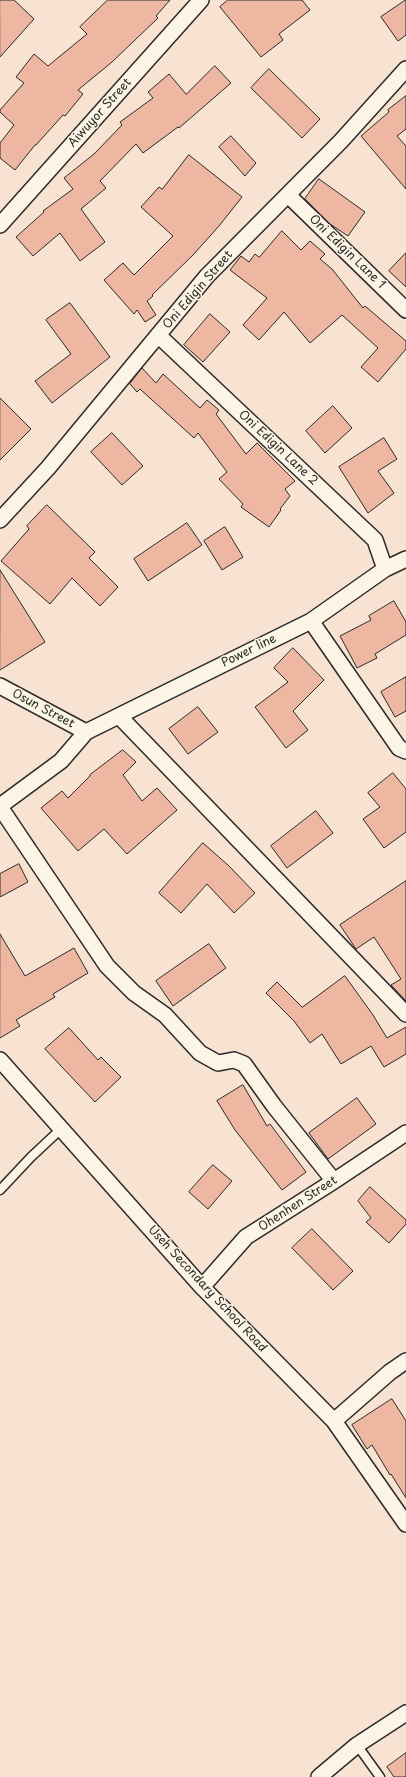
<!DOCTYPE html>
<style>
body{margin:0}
canvas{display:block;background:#f8e2d1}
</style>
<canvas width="406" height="1777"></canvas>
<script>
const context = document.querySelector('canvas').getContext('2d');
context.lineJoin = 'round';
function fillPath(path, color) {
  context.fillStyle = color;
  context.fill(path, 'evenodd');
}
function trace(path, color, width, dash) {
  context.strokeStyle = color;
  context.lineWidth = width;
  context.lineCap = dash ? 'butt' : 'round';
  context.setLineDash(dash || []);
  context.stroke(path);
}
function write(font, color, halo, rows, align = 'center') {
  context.font = font + ' "Playpen Sans",sans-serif';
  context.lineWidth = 3;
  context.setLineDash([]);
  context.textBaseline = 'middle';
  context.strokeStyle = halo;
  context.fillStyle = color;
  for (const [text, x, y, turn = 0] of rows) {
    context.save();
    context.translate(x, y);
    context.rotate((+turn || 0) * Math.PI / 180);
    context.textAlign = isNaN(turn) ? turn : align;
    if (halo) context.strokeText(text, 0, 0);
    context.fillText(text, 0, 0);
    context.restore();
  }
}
const building = new Path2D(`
 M0,0H14L34,19L0,57Z
 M108,0H170L156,16L158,18L112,62L78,90L83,94L65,116L63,115L36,145H35L15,170L0,158V143L14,125L0,112V110L24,83L16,77L34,54L48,66L87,34L80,27Z
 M228,0H302L310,10L279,34L283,40L261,57L220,7Z
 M406,0V35L398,41L381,17Z
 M215,66L231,83L179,128L178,127L143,153L136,144L100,181L106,188L81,209L105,242L80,261L60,233L33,256L16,237L44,212L43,211L73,189L64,178L94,154L122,125L120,122L153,98L148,92L169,74L186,94Z
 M269,69L320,119L302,138L251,88Z
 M406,96V129L397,136L406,146V189L361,136L389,112L388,110Z
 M231,136L256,163L245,176L219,147Z
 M189,155L242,197L219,226L193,255L152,295L153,296L147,301L156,315L145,322L137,310L134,314L104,280L123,263L134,275L173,236L141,207L159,187L162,189Z
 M319,179L365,212L348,236L330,224L305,199Z
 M282,231L301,250L310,241L325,254L320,259L332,269L363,308L365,306L406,341V349L378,382L361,367L378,348L342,315L310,343L284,312L259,340L243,325L267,298L230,270L241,256L249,262L255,254L259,257Z
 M406,253V287L389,271Z
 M70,303L110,357L52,403L35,381L71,354L46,320Z
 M210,314L230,332L203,362L184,345Z
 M142,368L156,383L163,374L200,408L207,400L219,410L216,414L246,454L257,443L295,481L285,489L290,496L280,509L281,510L269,527L241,507L243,504L219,479L227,472L198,433L194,438L140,389L137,392L130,384Z
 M0,398L31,429L0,460Z
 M333,406L352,428L325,453L306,431Z
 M112,433L143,466L122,485L91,452Z
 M384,438L397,459L378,471L394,493L368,513L339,467Z
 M47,505L95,552L89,558L118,587L100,606L72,578L50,604L1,561L29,529L27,526Z
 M187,523L202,545L148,581L134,559Z
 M225,527L243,557L222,570L204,541Z
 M0,570L45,642L0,670Z
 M394,601L406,622V635L375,654L377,658L357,668L340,636L371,620L369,616Z
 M293,648L324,680L293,711L308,730L286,748L255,707L288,682L274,668Z
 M406,677V711L395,717L381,692Z
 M198,707L218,732L188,754L169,729Z
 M123,750L136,762L123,775L142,801L157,788L177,810L127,854L104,829L78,851L41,808L62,791L68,798L90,776V775Z
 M393,773L406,789V832L384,848L363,819L380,807L368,793Z
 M316,811L333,833L287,868L271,846Z
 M203,843L229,866L255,893L234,913L207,884L181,913L159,893Z
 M19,864L28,882L0,897V874Z
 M406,881V1001L391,985L401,979L374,937L356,949L340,925Z
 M0,934L25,976L74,948L88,973L53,994L55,997L16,1020L20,1026L0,1038Z
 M209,944L226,968L173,1006L156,981Z
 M345,976L373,1015L387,1038L406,1027V1054L384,1067L371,1046L341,1064L322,1034L310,1043L294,1021L266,993L277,982L302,1007Z
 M69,1028L98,1060L101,1057L121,1077L95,1102L45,1049Z
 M243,1085L267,1126L270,1124L306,1172L282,1190L235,1130L217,1101Z
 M357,1098L376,1124L328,1159L309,1133Z
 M213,1165L232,1181L208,1209L189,1192Z
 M370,1187L406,1220V1224L389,1243L366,1222L371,1218L358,1201Z
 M312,1229L353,1271L333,1290L292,1248Z
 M392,1399L406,1421V1498L391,1474L390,1475L372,1445L367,1449L352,1425Z
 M406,1753V1777H394L387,1767Z`);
fillPath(building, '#edb7a1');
trace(building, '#2b2b2b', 1);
const service = new Path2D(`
 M0,1190L31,1157L62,1128
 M357,1745L380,1777`);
const minor = new Path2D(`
 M288,195L406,310
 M0,225L201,0
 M158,335L375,540L385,569
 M0,520L48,468L207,276L341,141L406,69
 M311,621L399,748L406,751
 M0,686L86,732
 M119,716L406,1014
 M0,806L61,761L86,732L311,621L385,569L406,559
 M0,807L107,966L134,993L165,1015L200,1053L218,1063L234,1060L244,1064L274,1106L334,1181
 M0,1060L202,1287L334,1421L406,1524
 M202,1287L246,1237L334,1181L406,1133
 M334,1421L390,1372L406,1361
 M319,1777L357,1745L406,1713`);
trace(service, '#2b2b2b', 11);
trace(minor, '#2b2b2b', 18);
trace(service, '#fcf5e5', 8);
trace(minor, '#fcf5e5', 15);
write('12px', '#2b2b2b', '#fcf5e5', [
 ["Aiwuyor Street",100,113,-48],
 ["Oni Edigin Lane 1",347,252,44],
 ["Oni Edigin Street",198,290,-49],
 ["Oni Edigin Lane 2",278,448,43],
 ["Power line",249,651,-26],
 ["Osun Street",43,709,28],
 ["Ohenhen Street",298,1204,-33],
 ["Useh Secondary School Road",207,1289,47]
]);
</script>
